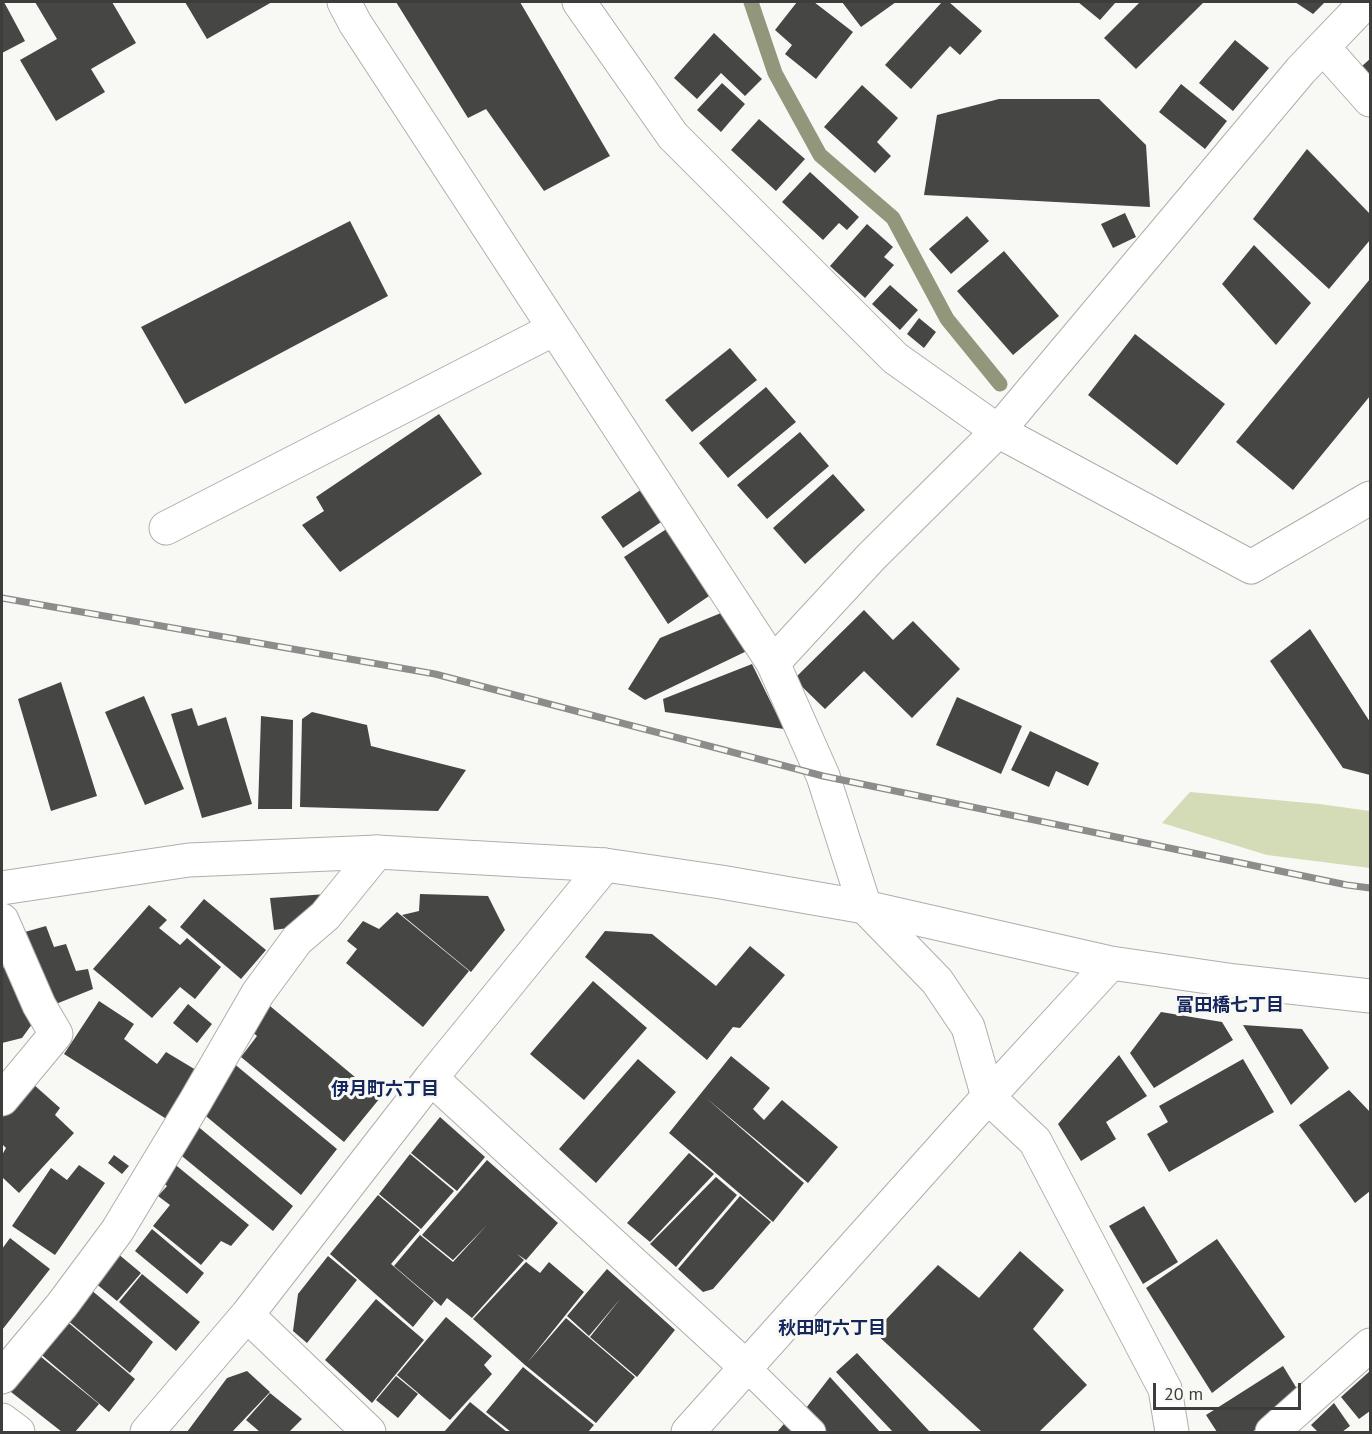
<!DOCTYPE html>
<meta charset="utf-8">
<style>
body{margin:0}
#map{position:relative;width:1372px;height:1434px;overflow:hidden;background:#f8f9f5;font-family:"PT Sans",sans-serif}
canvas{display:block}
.frame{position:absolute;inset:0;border:3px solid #3d3d3c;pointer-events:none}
.scale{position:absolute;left:1153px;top:1383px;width:148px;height:27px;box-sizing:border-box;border:3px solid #3d3d3c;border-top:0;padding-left:8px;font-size:18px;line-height:21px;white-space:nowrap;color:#3d3d3c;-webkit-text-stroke:4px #f8f9f5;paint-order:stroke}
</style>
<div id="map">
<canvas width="1372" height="1434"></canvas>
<div class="frame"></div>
<div class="scale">20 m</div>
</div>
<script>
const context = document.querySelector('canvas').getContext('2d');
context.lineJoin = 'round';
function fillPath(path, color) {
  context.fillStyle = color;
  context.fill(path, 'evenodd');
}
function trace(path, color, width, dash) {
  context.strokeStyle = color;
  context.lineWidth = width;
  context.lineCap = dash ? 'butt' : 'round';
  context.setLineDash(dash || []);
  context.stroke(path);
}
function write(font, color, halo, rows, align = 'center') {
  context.font = font + ' "PT Sans","Noto Sans JP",sans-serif';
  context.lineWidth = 6;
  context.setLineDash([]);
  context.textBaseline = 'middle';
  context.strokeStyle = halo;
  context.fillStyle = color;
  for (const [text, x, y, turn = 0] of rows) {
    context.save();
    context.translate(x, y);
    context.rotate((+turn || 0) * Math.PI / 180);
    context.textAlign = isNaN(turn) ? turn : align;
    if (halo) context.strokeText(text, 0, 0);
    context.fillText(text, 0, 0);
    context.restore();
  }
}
fillPath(new Path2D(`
 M1190,792L1319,804L1370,811V868L1267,855L1162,823Z`), '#d4dcb7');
trace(new Path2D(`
 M751,2L775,73L820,155L893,218L947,319L1000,384`), '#92977c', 15);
fillPath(new Path2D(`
 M4,2L25,41L2,53V3Z
 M35,2H112L136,43L91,69L105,92L56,121L20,60L57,39Z
 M185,2H272L207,39Z
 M396,2H520L610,156L544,191L486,109L468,118Z
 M797,2H814L853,32L816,79L785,54L792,45L775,30Z
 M842,2H896L861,27Z
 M942,2H949L982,31L960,55L950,46L911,89L885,65Z
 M1078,2H1116L1100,20Z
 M1140,2H1204L1136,69L1104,38Z
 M1295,2H1325L1313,14Z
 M714,33L762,79L745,96L721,73L697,99L674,78Z
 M1235,40L1269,68L1233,111L1199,83Z
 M1370,59V76L1362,66Z
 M722,83L745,104L721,132L697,110Z
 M1181,84L1227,121L1205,149L1159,112Z
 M862,85L898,118L877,142L891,156L875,173L824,127Z
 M999,99H1099L1146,145L1150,207L924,195L937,115Z
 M759,119L805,159L776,191L731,150Z
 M1307,149L1370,214V240L1329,289L1253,219Z
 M810,172L859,217L847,230L839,223L823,240L782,202Z
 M1125,213L1136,237L1113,248L1101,224Z
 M967,216L989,241L951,274L929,249Z
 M350,221L388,296L185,404L141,327Z
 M867,224L893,247L884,257L894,265L865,298L830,266Z
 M1254,245L1311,303L1276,345L1222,284Z
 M1004,251L1059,316L1013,355L957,291Z
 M1370,279V396L1293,490L1236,442Z
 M890,285L918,310L900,330L872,304Z
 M919,318L936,332L924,348L907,334Z
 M1135,334L1225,404L1177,465L1088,395Z
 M730,348L757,380L692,432L665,400Z
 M766,387L796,422L728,478L699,443Z
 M439,414L482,474L340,572L302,525L324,511L316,497Z
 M800,432L829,466L767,519L737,485Z
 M833,474L865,510L805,564L773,528Z
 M642,489L664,520L623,548L601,517Z
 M668,528L712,594L668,624L624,557Z
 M864,610L893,640L913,621L960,669L912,718L864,671L825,709L794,679Z
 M721,613L751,649L645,700L628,689L660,638Z
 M1310,629L1370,722V775L1343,768L1270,661Z
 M752,664L784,729L665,712L663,699Z
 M61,682L97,796L51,811L18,699Z
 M144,696L184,789L145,805L105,712Z
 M957,697L1022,726L1001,774L936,745Z
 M192,708L198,726L226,717L252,804L202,818L171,714Z
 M312,712L367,725L371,746L466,770L438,811L300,807L302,719Z
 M261,716L293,720L292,809H258Z
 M1030,731L1099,763L1088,786L1056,771L1049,787L1011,770Z
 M327,894L302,926L274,930L270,898Z
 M420,894L488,896L505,930L471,972L402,915L419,911Z
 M204,899L266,950L241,979L180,927Z
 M149,905L167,920L159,928L180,945L187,938L221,967L195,999L180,987L152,1018L93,969Z
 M397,912L469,971L423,1027L346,963L357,949L347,941L363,921L379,929Z
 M46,926L54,947L66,944L76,971L88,969L93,989L56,1004L18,934Z
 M605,931L652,934L716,986L750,946L785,975L740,1028L733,1027L707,1060L585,957Z
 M6,966L35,1020L22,1038L2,1043V968Z
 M593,981L647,1028L584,1100L530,1054Z
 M99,1001L134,1024L124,1039L157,1064L166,1052L196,1070L168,1120L64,1054Z
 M188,1004L212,1024L197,1043L173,1023Z
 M270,1006L380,1098L344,1142L241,1057L257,1036L250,1030Z
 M1161,1012L1222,1022L1233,1040L1154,1088L1130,1053Z
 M1243,1025L1302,1029L1329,1068L1291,1105Z
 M1119,1055L1147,1096L1106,1122L1116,1139L1081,1161L1058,1124Z
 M731,1056L770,1088L753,1109L764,1120L782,1100L838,1147L808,1183L705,1097L804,1183L773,1222L669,1133Z
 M638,1059L676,1092L596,1183L559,1149Z
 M1243,1059L1274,1112L1169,1172L1147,1134L1168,1122L1159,1106Z
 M232,1062L337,1149L301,1195L201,1112Z
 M33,1084L60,1108L55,1115L74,1133L19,1193L2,1177V1155L6,1148L2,1144V1117Z
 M1349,1090L1370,1112V1191L1355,1203L1299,1125Z
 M440,1117L485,1157L457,1191L411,1153Z
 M195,1124L293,1206L273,1231L177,1152Z
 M689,1153L714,1174L650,1242L627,1223Z
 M410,1154L454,1191L421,1229L379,1194Z
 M114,1155L129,1166L122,1174L108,1163Z
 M487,1160L558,1223L526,1260L517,1254L524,1260L472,1318L447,1298L441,1306L394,1266L420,1235L453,1262L487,1225L453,1260L422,1235Z
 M172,1162L249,1225L231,1246L221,1241L201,1265L153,1226L170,1205L158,1196L167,1186L160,1180Z
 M79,1165L105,1183L55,1255L12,1226L51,1168L67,1180Z
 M716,1177L737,1195L676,1267L650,1244Z
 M378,1195L420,1230L391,1264L434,1301L413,1327L330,1254Z
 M740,1196L771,1222L713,1289L703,1292L678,1269Z
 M1144,1206L1178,1262L1143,1284L1109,1226Z
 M152,1229L204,1273L187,1294L135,1251Z
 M10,1238L50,1269L2,1330V1249Z
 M1217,1239L1285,1337L1212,1393L1146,1288Z
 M1020,1251L1064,1290L1033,1329L1087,1385L1039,1432H982L874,1332L938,1265L979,1298Z
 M117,1253L141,1273L117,1301L94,1282Z
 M328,1256L357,1280L307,1343L293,1331L298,1294Z
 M526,1262L540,1273L549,1262L584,1292L527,1363L566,1318L635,1377L596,1423L525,1365L473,1319Z
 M607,1269L675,1330L637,1377L590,1337L621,1298L589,1336L567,1316Z
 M142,1274L200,1322L176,1351L119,1302Z
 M90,1289L153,1342L130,1373L66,1319Z
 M376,1299L424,1340L372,1403L325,1360Z
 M446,1317L492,1356L484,1365L492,1374L450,1420L397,1375Z
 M64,1319L135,1379L109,1412L37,1351Z
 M35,1352L99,1404L75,1432H62L6,1388Z
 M857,1353L930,1432H893L836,1372Z
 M1283,1366L1302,1397L1252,1432H1217L1206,1415Z
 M523,1367L594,1425L588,1432H511L486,1412Z
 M247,1371L270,1392L232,1432H187L227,1378Z
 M1370,1371V1411L1359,1419L1341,1397Z
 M396,1376L418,1394L398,1418L376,1400Z
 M830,1377L880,1432H826L803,1412Z
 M270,1393L302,1419L289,1432H260L246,1420Z
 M470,1402L507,1432H444Z
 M1334,1403L1350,1426L1342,1432H1318L1311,1425Z
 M789,1418L804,1432H777Z`), '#464644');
const service = new Path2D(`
 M746,1367L812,1432`);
const minor = new Path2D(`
 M344,2L355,23L773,663L871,557L998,431L1301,70L1366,2
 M579,2L673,136L895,358L998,431L1251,567L1370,498
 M1323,47L1370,100
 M166,528L554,329
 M865,907L937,981L968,1027L988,1097L1035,1141L1165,1389L1172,1432
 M2,920L39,1005L56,1034L2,1099
 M431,1078L746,1367
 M247,1315L369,1432
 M2,1377L62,1305L117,1231L195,1102L258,993L297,940L325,916L377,852
 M2,1420L18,1432
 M147,1432L247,1315L431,1078L605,865
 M1272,1432L1370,1345`);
const tertiary = new Path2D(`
 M773,663L823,776L865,907
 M2,888L189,860L377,852L605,865L721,882L865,907L1111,963L1235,981L1370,996
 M688,1432L988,1097L1111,963`);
trace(service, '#aeafab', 29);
trace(minor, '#aeafab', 35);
trace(tertiary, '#aeafab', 35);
trace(service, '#fff', 27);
trace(minor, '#fff', 33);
trace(tertiary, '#fff', 33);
const rail = new Path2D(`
 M2,598L435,674L823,776L1347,885L1370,888`);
trace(rail, '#8c8c8a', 7);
trace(rail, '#f8f9f5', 4.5, [14]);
write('bold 18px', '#14265c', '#f8f9f5', [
 ["富田橋七丁目",1230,1006],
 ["伊月町六丁目",385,1090],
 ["秋田町六丁目",832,1329]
]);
</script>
